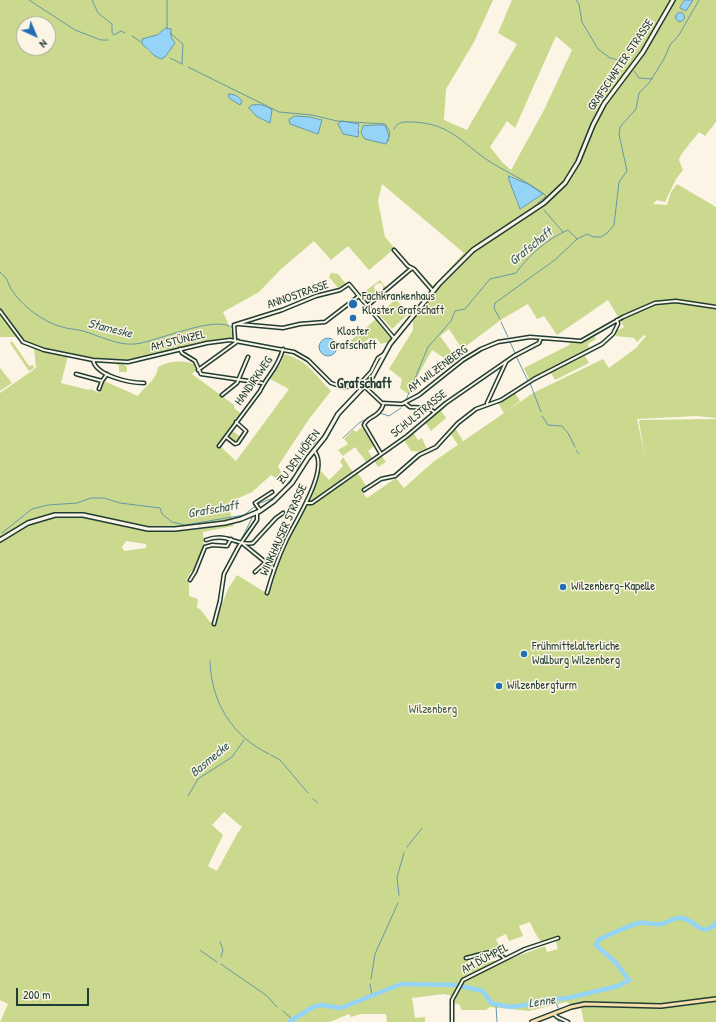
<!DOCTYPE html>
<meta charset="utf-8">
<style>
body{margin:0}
#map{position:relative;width:716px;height:1022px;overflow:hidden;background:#fcf5e5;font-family:"Patrick Hand",sans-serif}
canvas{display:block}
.north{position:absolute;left:16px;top:16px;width:40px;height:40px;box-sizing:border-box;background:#fcf5e5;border:1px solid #a4ab9e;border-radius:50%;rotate:136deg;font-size:11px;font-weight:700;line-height:16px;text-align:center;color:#1f3d34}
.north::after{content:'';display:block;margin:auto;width:14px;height:18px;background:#1f6fb2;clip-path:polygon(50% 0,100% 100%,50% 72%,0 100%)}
.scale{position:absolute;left:16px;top:988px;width:73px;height:18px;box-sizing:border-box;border:2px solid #1f3d34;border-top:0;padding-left:5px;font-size:12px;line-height:14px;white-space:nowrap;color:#1f3d34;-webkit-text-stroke:3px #fcf5e5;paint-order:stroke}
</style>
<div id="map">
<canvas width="716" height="1022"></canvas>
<div class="north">N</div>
<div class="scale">200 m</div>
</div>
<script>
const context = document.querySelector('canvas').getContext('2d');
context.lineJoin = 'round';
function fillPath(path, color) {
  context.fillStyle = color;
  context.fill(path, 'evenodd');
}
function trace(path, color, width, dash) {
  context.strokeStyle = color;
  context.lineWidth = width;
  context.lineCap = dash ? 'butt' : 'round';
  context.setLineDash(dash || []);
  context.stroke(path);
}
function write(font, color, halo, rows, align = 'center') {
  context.font = font + ' "Patrick Hand",sans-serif';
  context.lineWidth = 3;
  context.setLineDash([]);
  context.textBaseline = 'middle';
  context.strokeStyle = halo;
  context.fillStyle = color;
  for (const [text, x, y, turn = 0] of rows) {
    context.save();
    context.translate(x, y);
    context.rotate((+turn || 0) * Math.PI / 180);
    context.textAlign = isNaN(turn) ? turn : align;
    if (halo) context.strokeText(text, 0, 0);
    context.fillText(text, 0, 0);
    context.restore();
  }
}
fillPath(new Path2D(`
 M0,0H493L474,42L446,89L444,120L467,130L517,44L498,33L512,0H685L680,7L686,11L693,0H716V122L705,136L699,132C694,139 680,154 679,160L683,170L676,179L665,202L657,200L653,204L667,205L671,192L677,184L716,207V418L697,416L637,419L645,457L639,422L640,420L716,419V1022H584L580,1004L572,1005L566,1002L529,1011L490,1007L486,1010H461L460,1005L453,1003L452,996L444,994L412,998L415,1018L425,1017V1022H387L386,1014H361L351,1017L349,1014L330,1022H0L8,1004L0,1000V393L36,368L34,348L68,356L61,383L89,390L91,389L99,393L104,381L138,396C145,385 156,382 158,367C169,361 183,360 194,364L196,370L192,374L234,405V408L243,415L231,430L241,437L235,443L227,436L220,446L236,461L289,389L270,379L281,363L284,354C308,360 314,374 331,391L309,419L278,466L281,472V481L271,475L252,492L228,503L234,526L203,532L204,546L195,571L191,572L186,580L189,582V596L198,599L197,608L200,609L210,622L215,623L228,589L237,575L268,594C273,575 279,557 288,539C300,515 313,495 319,469L329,480L343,466L340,462L343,457L354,474L357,472L367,487L361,491L367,498L396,478L404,488L433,462L533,393L603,359L609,368L636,348L646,336L644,335L637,342L634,338L616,336V331L624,327L608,300L557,335L544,316L537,319L528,304L502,319L465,347L463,346L461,347L449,329L440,336L453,354L447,360L432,350L408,394L400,388L402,379L389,369L413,330V321L436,292L415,267L408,265L394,249L369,270L348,246L331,260L314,241L281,269L259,292L223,312L234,337L198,342L158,355L128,361H116L93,359L44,349L31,344L20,337H0ZM24,24H48V48H24ZM166,28C175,37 166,49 161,59L147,50L142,39L157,35ZM556,36L572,50L544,110L511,170L503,163L490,147L507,121L515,128ZM255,105L272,110L270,122L256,116L250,109V107ZM310,117L321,119L312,132L290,124ZM348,123H358L360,127L358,136L341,132L340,129ZM363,126H385L389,137L386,144L365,139L361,133ZM511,176L541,196L520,209L514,195ZM382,184L464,253L433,286L415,267L408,264L385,237L378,201ZM126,541L146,544V548L124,551L122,547ZM224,812L242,827L237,834L217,871L208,866L223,835L212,825ZM530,922L535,933L542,943L555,938L558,949L547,952L545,946L507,960L492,961L469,966L467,958L497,949H501L496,939L506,934L509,941L523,936L519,926Z
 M331,273L338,274L346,284L339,289L329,277Z
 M380,280L386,288L383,291V285L380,283L376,284L374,287L375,291L382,292L368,304H366L361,298L364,292Z
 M396,299L408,314L392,329L379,314Z
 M376,319L392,337L388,342L381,344L376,338L372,341L369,338L356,351L349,342Z
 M594,336L596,339L588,344L589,349L529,379L524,368L569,345L570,343L583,342Z
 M12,341L29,366L33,365L34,368L29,371L10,343Z
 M585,356L589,363L555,380L551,373Z
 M114,363H122L127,367V372H119V366Z
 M0,368L12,383L0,391Z
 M515,393L520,401L504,413L498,403Z
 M440,409L446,418L431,431L425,422Z
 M360,428L364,429L374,446L368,451L373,459L367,463L355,447L343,456L338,450L348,444L344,439L353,430L357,432Z
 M455,428L463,441L458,445L450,433Z
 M413,432L418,440L422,438L427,449L421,452L411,451L404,440Z
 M381,455L386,462L378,467L374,460Z`), '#cad98d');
const water = new Path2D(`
 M685,0H693L686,11L680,8Z
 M675.5 17a4.5 4.5 0 1 1 9 0a4.5 4.5 0 1 1-9 0Z
 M166,28L171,29V37L175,43L165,57L161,59L155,56L142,44V39L157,35Z
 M229,94C235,94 239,97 242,101L240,105L229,98Z
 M252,105C259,104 267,105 272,110L270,123L256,116L249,108Z
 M295,116L310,117L322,120L318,134L290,124L289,120Z
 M342,121L359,124L358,137L343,134L338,124Z
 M383,125L386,127L389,137L386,144L365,139L361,133L363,126Z
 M509,176L530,185L543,194L520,209L509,180Z
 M319 347a9 9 0 1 1 18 0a9 9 0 1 1-18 0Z`);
fillPath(water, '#95d4f6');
trace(water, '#6698a8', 1);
trace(new Path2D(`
 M29,0L75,30L101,40H108
 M92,0L98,13L112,24V33L114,35L121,31L125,33
 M576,0L579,4L582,22L598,49L610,58L628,62
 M167,29V0
 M170,33L183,44L182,64
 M132,36L141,42
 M170,58L182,64
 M188,67L279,112L312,115L337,121L385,124L390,132L388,141
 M634,71L639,78L652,79
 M394,129C398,121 404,122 412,122C454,123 465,148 497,166C513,175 529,183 544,194L546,196L538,203
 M544,210L563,232
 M0,272C1,274 3,275 4,276C8,279 9,286 11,289C22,306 43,322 62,327C68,329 76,329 83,331C97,335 119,346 135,344C153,343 221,312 233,329
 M500,319L494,308L495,303L556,259L577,239
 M501,322L508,337
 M510,342L515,353
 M516,356L528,381
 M530,383L541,412
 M406,400L428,347L451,321L455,311L465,309L490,279L516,273C529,255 547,239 568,230L577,239L587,234L594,237H601L607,233L614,225L619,182L627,171L619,134L620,127L636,109L639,93L649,83L664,59L670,45L679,35L699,0
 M380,413L389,416L401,408
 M542,416L548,425L562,426L568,433L575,447
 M343,438L359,423L375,414
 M576,450L579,454
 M2,533L32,509L48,505L77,503L91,498H104L120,503L160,508L162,514L172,522L185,525L244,515L258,504L273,498L282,490L296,473L305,450L316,442
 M242,538L252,518
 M210,661C211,702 232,736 269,754
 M271,755L280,760L308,793
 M188,796L198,779L232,757L244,740
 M313,799L317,802
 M407,847L422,828
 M399,895L397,877L404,853
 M220,942L223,950L221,957
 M200,950L217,962
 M221,964L267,996L277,1007
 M371,979L375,954L398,903
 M370,984L372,995
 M555,999L558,1008
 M496,1005L497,1022
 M283,1011L292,1019
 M557,1020L560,1022`), '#6698a8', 1);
trace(new Path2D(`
 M289,1022L313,1007L321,1005L341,1008L401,984L456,985L483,991L491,1003L510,1007L526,1005L542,1000L568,998L618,986L629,980L616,963L596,945L598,940C611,934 625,927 639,923C646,922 654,925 661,924C667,923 674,917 681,918C697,919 700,940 716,923`), '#95d4f6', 4.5);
const street = new Path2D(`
 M394,250L408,266L414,269L433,291
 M367,306L412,268
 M0,311L23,342L44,350L93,360L128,362L207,343L230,340L294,352L308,360L331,383L343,387L358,386L362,388
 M239,324L283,328L300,324L325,322L359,296
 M235,340L234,325L282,310L316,296L340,290L349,284L394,338
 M180,349L182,353L195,361L201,374L262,383
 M93,360C96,376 130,383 144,383
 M198,370L238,341
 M76,374L102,381
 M358,386L371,372L378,358L384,354
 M365,387L382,403L402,404L419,395L463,360L481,349L498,342L530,337L581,341L623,317L655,303L676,301L716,307
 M99,389L102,381L107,374
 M222,395L237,383L248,357
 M405,403L410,407L429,408L434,412
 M487,403L506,362
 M226,437L235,444L238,443L246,431L236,422
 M219,446L260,391C268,374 277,370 283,349
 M381,454L364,425C368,415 379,419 384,403
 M364,490L381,479L395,476L419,455L436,447L458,423L476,409L501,400L534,379L602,344L613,334L618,324L617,320
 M306,503H312L407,436L446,403L514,356L539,343L541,338
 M260,510L255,503L272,492
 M206,540C229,532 237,547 253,543L276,518L283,513
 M242,543L274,569
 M255,572L266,562
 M190,580L195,572L205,547L212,545L227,546L231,539
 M267,593C272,575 278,558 286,541C294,523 331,468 314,451
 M214,624L220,601L224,574L239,546L257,520V512
 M466,958C478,956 495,946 504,958
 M554,1014L557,1017L568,1022
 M452,1022V1000L463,980L525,949L558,938`);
const secondary = new Path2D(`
 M0,540L28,523L55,515H83L148,529H175L225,523L241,519L260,511L274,501L292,483L308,458L325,437L338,414L371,379L390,344L439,284L473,250L544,203L565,183L578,162L593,125L604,104L643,52L673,0`);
const primary = new Path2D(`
 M532,1022L571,1007L585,1004L661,1006L716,999`);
trace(street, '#1f3d34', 5);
trace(secondary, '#1f3d34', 6);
trace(primary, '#1f3d34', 6);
trace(street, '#fcf5e5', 2);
trace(secondary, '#fcf5e5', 3);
trace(primary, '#f8deab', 3);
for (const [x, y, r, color] of [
 [353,304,5,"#1f6fb2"],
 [353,318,4,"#1f6fb2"],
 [563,587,4,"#1f6fb2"],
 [524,654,4,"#1f6fb2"],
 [499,686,4,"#1f6fb2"]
]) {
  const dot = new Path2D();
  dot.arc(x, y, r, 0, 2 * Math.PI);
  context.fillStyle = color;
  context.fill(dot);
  trace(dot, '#fcf5e5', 1.5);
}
write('12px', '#1f3d34', '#fcf5e5', [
 ["GRAFSCHAFTER STRASSE",621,65,-56],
 ["ANNOSTRASSE",298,295,-19],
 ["AM STÜNZEL",178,341,-14],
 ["AM WILZENBERG",438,369,-36],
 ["HANDIRKWEG",254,381,-55],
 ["SCHULSTRASSE",419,414,-39],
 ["ZU DEN HÖFEN",299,457,-54],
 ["WINKHAUSER STRASSE",284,530,-66],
 ["AM DÜMPEL",485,959,-28]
]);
write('12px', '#1f3d34', '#fcf5e5', [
 ["Fachkrankenhaus",362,297],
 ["Kloster Grafschaft",362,311],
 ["Kloster",353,332,"center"],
 ["Grafschaft",353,346,"center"],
 ["Wilzenberg-Kapelle",571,587],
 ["Frühmittelalterliche",532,647],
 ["Wallburg Wilzenberg",532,661],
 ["Wilzenbergturm",507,686]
], 'left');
write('12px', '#415c46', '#fcf5e5', [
 ["Wilzenberg",433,710]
]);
write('italic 13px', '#375b5b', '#fcf5e5', [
 ["Grafschaft",531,247,-39],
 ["Stameske",110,329,14],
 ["Grafschaft",213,510,-10],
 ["Basmecke",210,760,-40],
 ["Lenne",542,1002,-9]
]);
write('bold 14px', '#1f3d34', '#fcf5e5', [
 ["Grafschaft",364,384]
]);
</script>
